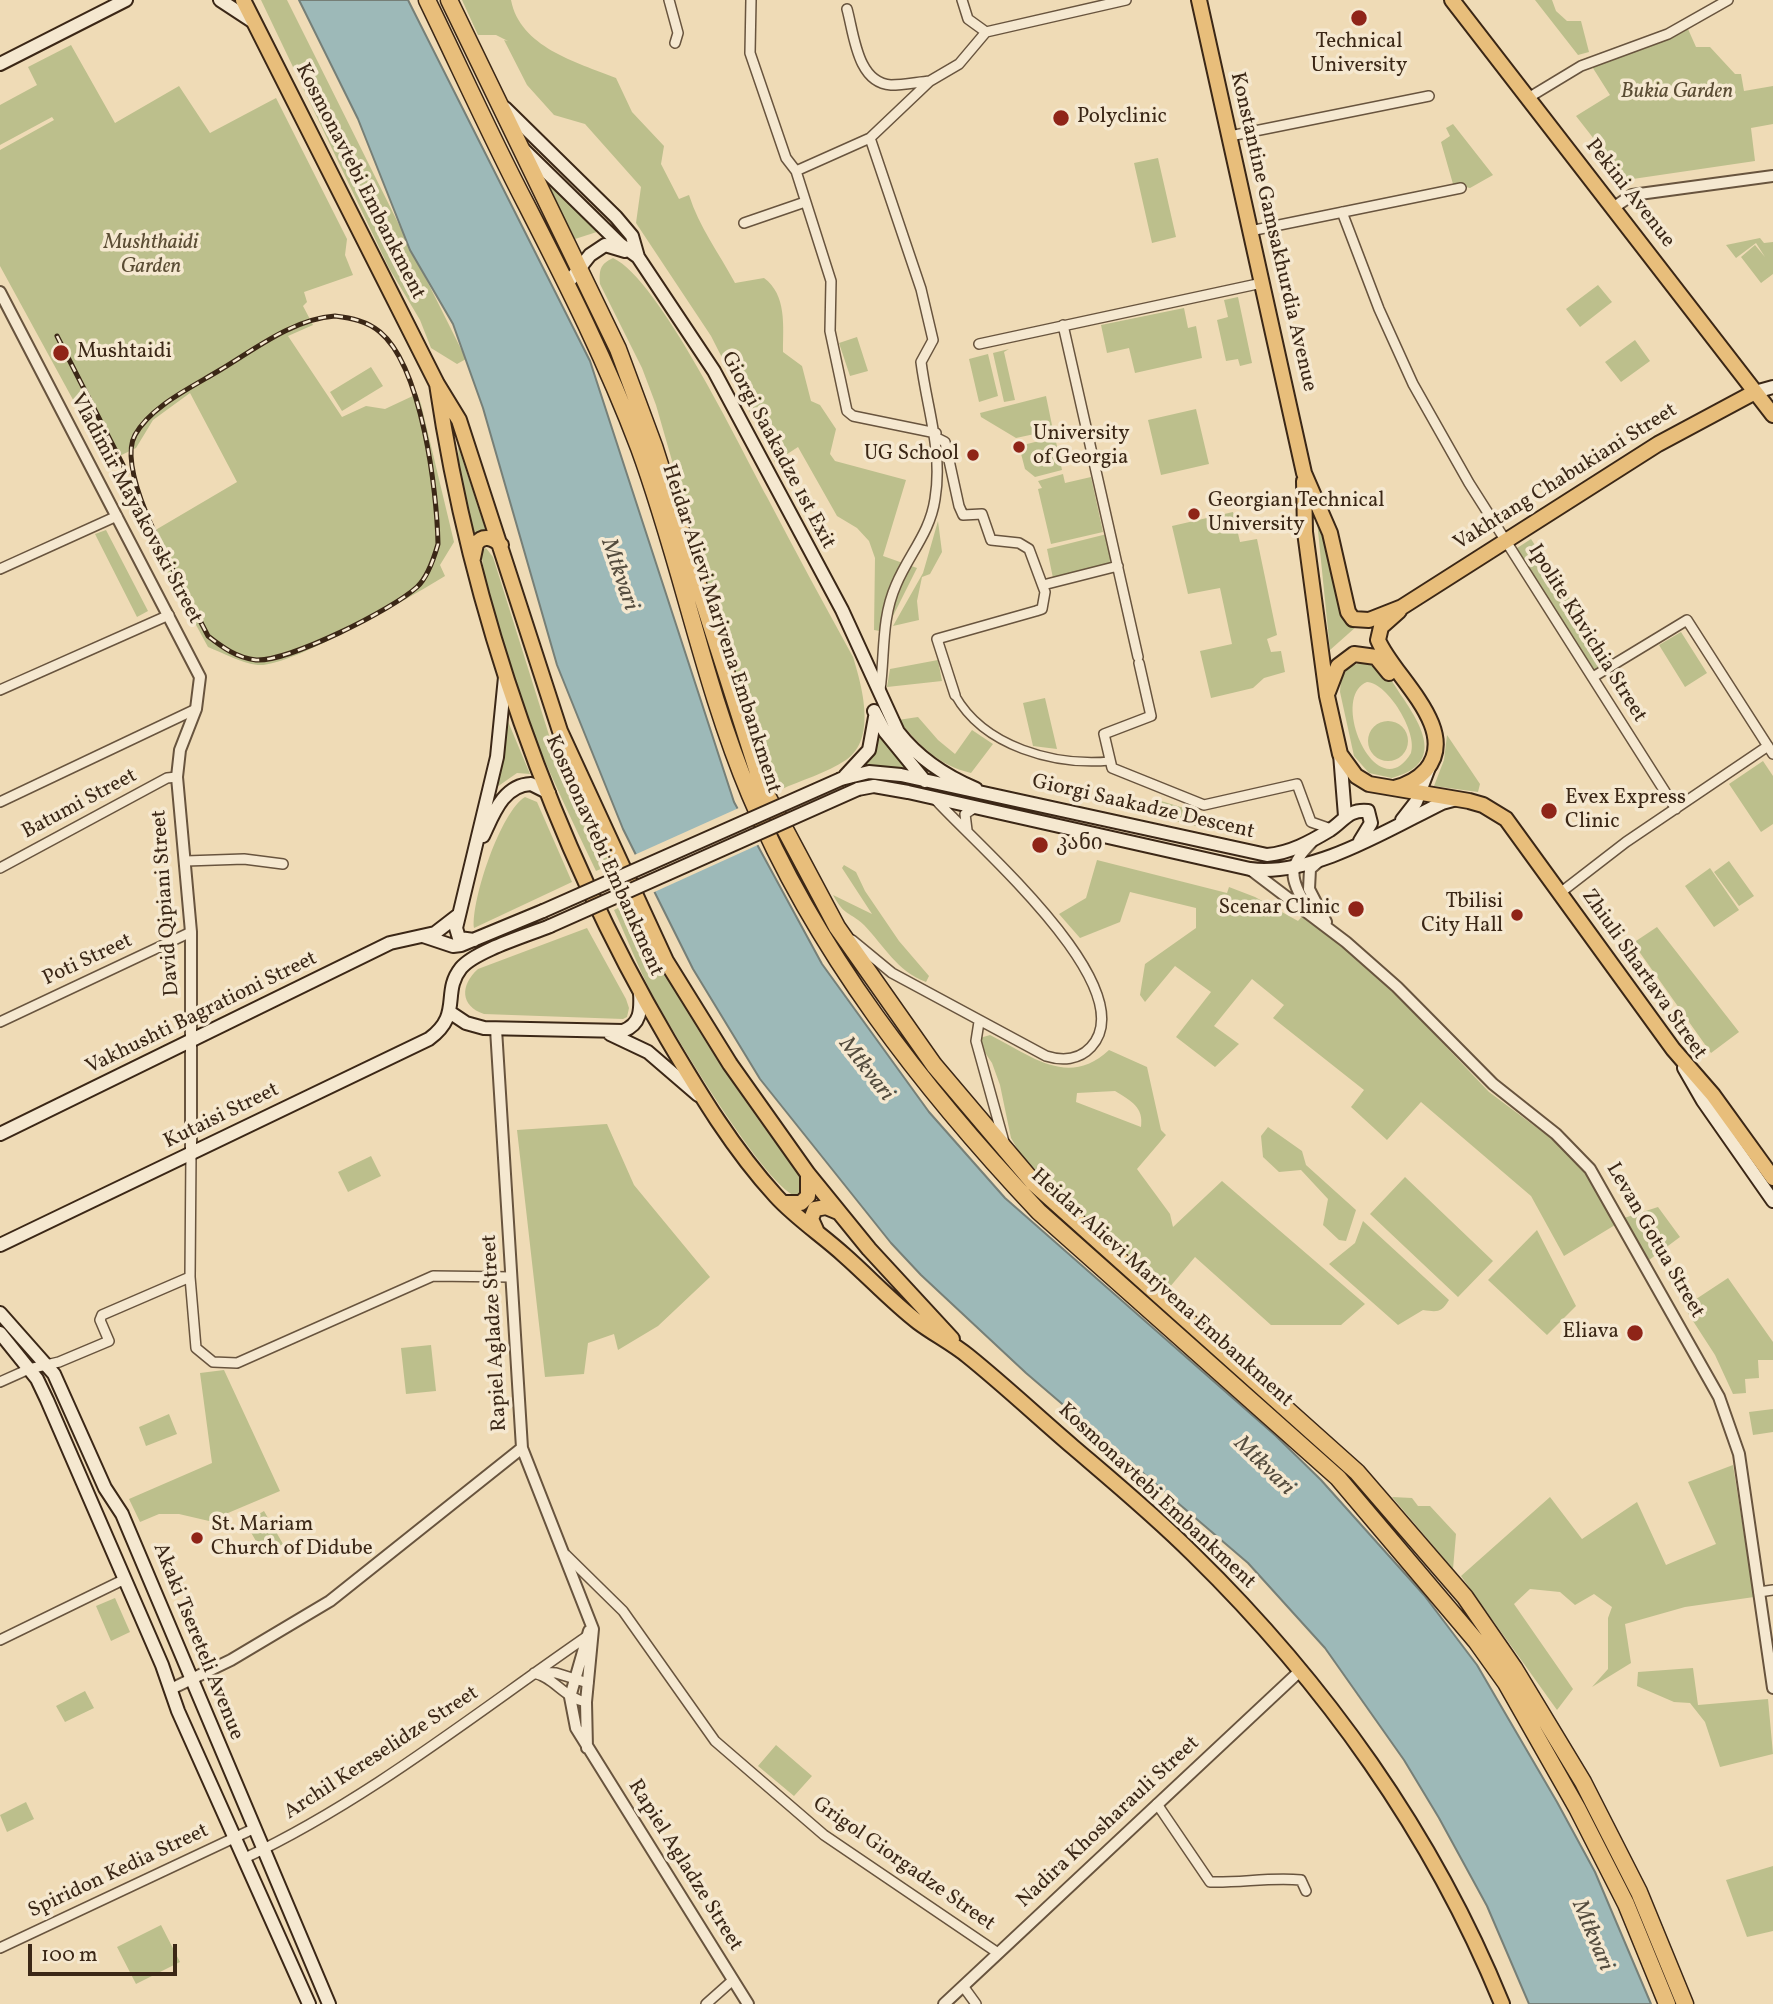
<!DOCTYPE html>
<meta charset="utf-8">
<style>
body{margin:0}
#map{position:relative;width:1773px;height:2004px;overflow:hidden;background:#efdbb6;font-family:Vollkorn,serif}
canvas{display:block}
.scale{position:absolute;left:28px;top:1944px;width:149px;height:32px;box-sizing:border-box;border:4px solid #3b2716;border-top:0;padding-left:9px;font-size:21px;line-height:24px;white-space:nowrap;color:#3b2716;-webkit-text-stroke:5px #f5e8d0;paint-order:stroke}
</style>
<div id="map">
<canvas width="1773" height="2004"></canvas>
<div class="scale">100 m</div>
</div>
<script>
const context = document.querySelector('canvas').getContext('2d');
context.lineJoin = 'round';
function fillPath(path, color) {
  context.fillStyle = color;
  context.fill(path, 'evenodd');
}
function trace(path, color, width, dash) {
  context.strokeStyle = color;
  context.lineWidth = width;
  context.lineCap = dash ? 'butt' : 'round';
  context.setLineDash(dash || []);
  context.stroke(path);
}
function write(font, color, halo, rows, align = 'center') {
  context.font = font + ' Vollkorn,"Noto Serif Georgian",serif';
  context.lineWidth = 7;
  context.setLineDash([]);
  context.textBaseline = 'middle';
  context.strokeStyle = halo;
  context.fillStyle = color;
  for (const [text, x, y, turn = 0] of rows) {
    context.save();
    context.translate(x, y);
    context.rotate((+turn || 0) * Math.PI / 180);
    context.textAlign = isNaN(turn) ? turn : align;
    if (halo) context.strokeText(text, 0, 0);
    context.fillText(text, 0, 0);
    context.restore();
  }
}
fillPath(new Path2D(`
 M261,0H287L466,359L457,364L431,348L420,320L389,268Z
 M462,0H511C520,47 576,62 616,78L632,112L664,146L661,164L679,199L689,195C699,227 719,253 735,283L764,278C787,295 783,326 783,352L802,366L811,401L820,405L836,429L830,454L835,461L906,480L883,556L917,568L885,632L874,630L875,558L869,541L857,528L837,516L798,447L775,462L711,336L636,223L641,187L585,124L554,115L527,85L504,40L508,41L496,35H478Z
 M1535,0H1552L1556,11L1567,21H1581L1589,52L1578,55Z
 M1688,29L1696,47H1710L1735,74H1741L1744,91L1773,86V124L1751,128L1755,161L1626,180L1576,116L1610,95L1591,65L1662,41Z
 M71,45L115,123L179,86L210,133L276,98L347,239L345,255L353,275L304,292L307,302L303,306L313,325L288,336L342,417L366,406L385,409L417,394L421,404L454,542L440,565L445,576C412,596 290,668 258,665C241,663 223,653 208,647L147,535L237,482L190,393L153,420L136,448L107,462L0,266V150L54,120L52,117L0,145V105L37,85L28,67Z
 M1453,124L1493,175L1470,188L1453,184L1441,142L1450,136L1446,128Z
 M1158,158L1176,237L1152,243L1134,163Z
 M542,172L603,230L575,239Z
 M1760,238L1764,243L1773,242V274L1761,283L1741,257L1755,245L1765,257L1756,243L1736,258L1726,245Z
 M613,258C659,279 740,447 767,497C795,551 824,604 853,657C862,686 877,739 846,760C827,773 801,780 780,790L727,652L656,405L642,368L600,284C599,270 600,264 613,258Z
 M1598,285L1612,302L1580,327L1566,309Z
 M1238,297L1252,363L1240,366L1238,359L1226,361L1217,320L1228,317L1224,300Z
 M1184,308L1188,328L1196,326L1202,358L1135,373L1129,348L1107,353L1101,325Z
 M857,337L868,371L850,376L839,343Z
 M1635,340L1650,361L1621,382L1605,362Z
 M1009,349L1004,352L1015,400L1004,402L993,353Z
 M988,354L998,396L979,402L969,359Z
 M371,367L383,386L342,411L330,392Z
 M1046,396L1053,430L1016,438L981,417L980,413Z
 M1196,409L1209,464L1161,475L1148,420Z
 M1055,437L1062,470L1035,477L1025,469L1019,446Z
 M458,446L486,531L472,534L460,484Z
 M1063,474L1065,483L1091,477L1103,532L1051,544L1038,489L1042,488L1038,481Z
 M1233,512L1240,542L1257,539L1277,635L1267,639L1271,652L1281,651L1285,672L1264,678L1253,688L1211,698L1200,651L1232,644L1220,588L1188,594L1172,526Z
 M938,521L942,552L930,574L922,577L917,601L919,620L893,626L923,573Z
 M1317,521L1324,539L1342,616L1349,624L1357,626L1330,650Z
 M106,530L148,611L137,617L95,534Z
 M1107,534L1114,564L1053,578L1047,549Z
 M1531,539L1610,660L1593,671L1514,550Z
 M486,548L493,557L549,735L610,865L596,871C548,769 496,666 481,552Z
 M1681,632L1707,673L1685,687L1659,645Z
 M938,660L942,681L887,687L890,669Z
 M1365,661C1385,665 1392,682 1403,698C1423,728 1444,764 1392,778L1369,773L1354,756L1340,692L1341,678L1349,667ZM1367,682C1388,683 1418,733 1411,753C1377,810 1328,697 1367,682Z
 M1045,698L1057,749L1033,746L1023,703Z
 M918,717L938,740L955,754L972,730L993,744L971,773C937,765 920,745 898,720Z
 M507,719L530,774L517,773L497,787Z
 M1368 741a20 20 0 1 1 40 0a20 20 0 1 1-40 0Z
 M880,731L913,770L862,766L873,750Z
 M1447,735L1480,784L1478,792L1434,786L1444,760Z
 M1763,761L1773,776V824L1761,832L1729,784Z
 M525,797L537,802L572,882L474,928C471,900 501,811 525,797Z
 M1161,801L1240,825L1238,836L1153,816Z
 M1097,860L1227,893L1229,887L1255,897L1298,921L1303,915L1377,974L1489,1092L1568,1151L1588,1173L1615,1225L1564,1256L1531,1196L1421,1102L1387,1140L1351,1107L1364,1090L1273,1018L1284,1005L1252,979L1214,1026L1239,1044L1215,1067L1176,1037L1211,992L1175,966L1145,1002L1140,995L1145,964L1196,928V908L1130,892L1120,922L1080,938L1059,914L1086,898Z
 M1729,861L1754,896L1739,906L1714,872Z
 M844,865L856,872L865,891L899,941L929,976L926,982C897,971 884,946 864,925C849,911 845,917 833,895L872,914L842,868Z
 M1710,868L1739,910L1714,927L1685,886Z
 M628,903C676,1003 737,1093 803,1180L806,1187L799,1197C769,1195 670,1027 652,994C638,967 627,938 614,910Z
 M1657,927L1739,1032L1711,1053L1633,943Z
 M587,928L626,999L629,1008L627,1017L623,1019L484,1014C460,1006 460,985 478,969Z
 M990,1035C1032,1056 1068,1088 1109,1050L1147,1067L1161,1130L1166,1135L1137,1169L1170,1214L1173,1227L1222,1181L1365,1304L1341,1325H1271L1195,1257L1169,1288L1101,1231L1022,1157L1011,1138L1000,1085L992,1063L980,1045V1038ZM1115,1091C1131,1101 1144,1107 1141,1127L1076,1102L1077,1093Z
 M607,1124L634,1185L710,1277L658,1326L618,1350L614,1334L588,1343L584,1374L545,1377L517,1130Z
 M1268,1127L1302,1151L1306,1165L1356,1210L1346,1241L1339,1240L1323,1225L1328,1199L1301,1170L1279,1172L1263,1157L1261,1136Z
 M371,1156L381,1176L348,1192L338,1172Z
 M1405,1177L1493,1261L1458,1297L1370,1214Z
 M1658,1207L1680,1237L1649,1260L1624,1218Z
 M1363,1221L1449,1300C1441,1313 1437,1312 1423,1310L1398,1325L1329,1264L1355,1243Z
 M1537,1230L1576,1306L1547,1335L1488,1280Z
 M1728,1278L1773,1342V1360H1758L1759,1378L1745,1379L1746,1393L1733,1394L1715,1355L1684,1307Z
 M431,1345L436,1391L406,1394L401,1348Z
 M224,1370L280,1491L209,1521L179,1514H159L140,1522L129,1499L212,1463L200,1373Z
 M1773,1409V1432L1753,1435L1749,1412Z
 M169,1414L177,1434L146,1446L139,1427Z
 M1733,1465L1754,1597L1685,1607L1625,1624L1631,1663L1592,1687L1608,1669V1618L1612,1607L1594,1594L1575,1605L1560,1592L1530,1589L1514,1604L1573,1689L1557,1710L1461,1576L1550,1497L1582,1539L1637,1502L1666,1565L1716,1544L1688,1482Z
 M1392,1497L1412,1498L1418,1506H1430L1456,1534L1453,1569Z
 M264,1511L283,1544L264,1555L245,1522Z
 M115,1598L130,1632L111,1641L96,1606Z
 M1693,1668L1698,1705L1768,1699L1773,1754L1720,1767L1705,1722L1690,1703L1674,1702L1637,1686L1638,1672Z
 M85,1691L94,1708L65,1722L56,1706Z
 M776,1745L812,1776L794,1796L758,1766Z
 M26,1802L34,1819L7,1832L0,1815Z
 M1773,1866V1931L1747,1937L1726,1880Z
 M161,1925L180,1962L136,1984L117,1947Z`), '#bcbf8c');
const water = new Path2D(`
 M299,0H408L590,361L734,802L822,964L929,1112L1005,1198L1276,1436L1321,1480L1424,1595L1477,1665L1557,1802L1595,1872L1651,2004H1529L1487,1906L1439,1818L1404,1760L1325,1648L1248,1563L1026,1373L921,1275L891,1243L760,1079L693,969L623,829L557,665L483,408L453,324L410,250L358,119Z`);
fillPath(water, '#9db9b8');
trace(water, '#767f77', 2);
fillPath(new Path2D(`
 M741,807L760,844L650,894L632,856Z`), '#efdbb6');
const pedestrian = new Path2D(`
 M955,695C984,747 1055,766 1110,761`);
const minor = new Path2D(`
 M669,0L678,33L675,43
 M751,0L750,53L786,158L796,171L831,281L830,331L847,411L853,416L936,433
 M962,0L968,19L986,32
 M847,9C854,34 857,83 891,85C904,85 918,82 930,81
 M1528,98L1581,66L1668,34L1728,0
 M1230,136L1429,96
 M870,138L921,289L933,340L921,362C927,409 943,451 935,499C930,533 909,554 896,585C881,619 885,654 880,690
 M796,171L870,138L930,81L959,64L986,32L1126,0
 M1342,212L1379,309L1413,384L1469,483L1676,809
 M744,223L805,202
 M1250,231L1461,188
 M1063,325L1138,657
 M979,344L1262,283
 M937,438L945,442L959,506L963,515L982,514L991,540L1019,543L1029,549L1045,592L1042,609L1036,611L937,639L955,695
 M0,569L117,516
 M1043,585L1118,566
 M1139,663L1151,716L1104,734L1112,768L1204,805L1297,784L1311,822L1331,829
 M1593,677L1687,620L1773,754
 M0,690L169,615
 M0,802L196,709
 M967,830L965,814L976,807
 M186,861L244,859L283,864
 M0,868L167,778L177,777
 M1560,893L1626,842L1768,746
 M852,940L892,973L1046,1056C1062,1061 1079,1060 1091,1047C1146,988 972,841 935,799
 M0,1022L191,932
 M979,1022L976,1041L1004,1142
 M191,1153L190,1277L196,1348L213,1362L237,1363L433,1276L511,1277
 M0,1382L29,1369L59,1362L109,1341L100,1320L102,1315L190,1277
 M566,1555L623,1611L715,1741L824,1835L998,1953
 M1759,1592L1773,1590
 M0,1640L125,1579
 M539,1672L556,1673L588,1683
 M534,1673C555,1678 564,1698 586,1702
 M1157,1804L1210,1882C1241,1883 1270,1877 1301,1880L1306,1891
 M245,1858C368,1800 477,1712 589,1635
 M0,1948L253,1829
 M963,1986L976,2004
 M706,2004L733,1980`);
const tertiary = new Path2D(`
 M1613,208L1632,195L1773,176
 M0,292L200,677L196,709L180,750L177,777L191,932V1153
 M1317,863L1310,869L1309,889L1326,922
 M1251,870L1346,942L1397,987L1493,1084L1556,1134L1590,1169L1719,1397L1739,1454L1773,1688
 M1306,905C1289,878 1288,866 1311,843
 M496,1029L522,1448L593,1629L586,1702L587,1748
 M589,1631L570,1697L576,1728L748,2004
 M171,1689L231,1660L330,1601L522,1448
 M944,2004L1301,1670`);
const secondary = new Path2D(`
 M220,0L255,23
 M0,64L126,0
 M505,108L616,217L632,236L638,257
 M524,150L620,244L638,257L714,371L842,610L898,732C919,759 945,776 976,789
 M567,284L590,255L605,245L625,251
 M1755,392L1773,387
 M874,711L885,732L925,781
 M1340,754L1345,816
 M845,776L869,750L875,717
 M841,779L869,772L901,775L1267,855C1290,853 1310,842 1330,830C1344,821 1348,809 1368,811L1371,823L1360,841
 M858,789L874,786L908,792L1250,869C1312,877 1387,830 1442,803L1457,799
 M1402,820L1416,802L1430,765
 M483,836C493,815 503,785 531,784L549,793
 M423,936L453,946L461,945L543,911
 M474,940L459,938L456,928L497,757L505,677
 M451,1013L466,1023L484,1028L623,1031C641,1024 641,1010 640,992
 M610,1034L648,1052L698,1095
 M1684,1068L1703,1101L1773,1201
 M0,1134L390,943L435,933L457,916
 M0,1245L429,1039C463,1014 441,993 461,968C475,951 528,935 550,926
 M0,1313L54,1374L105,1488L122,1514L329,2004
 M0,1333L37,1379L47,1400L162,1665L178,1711L309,2004`);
const primary = new Path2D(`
 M243,0L437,384L459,420L560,731L666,961L730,1064L808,1174L869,1249L952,1339
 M1199,0L1304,473L1330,533L1348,612L1353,619L1369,620L1402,607L1658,444L1755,392
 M1452,0L1773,415
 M437,384C470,609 552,843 668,1040C700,1094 733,1149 776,1196C796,1218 822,1235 844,1255C869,1277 892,1302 918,1322C934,1334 952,1343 968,1356C1004,1385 1038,1417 1073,1447C1114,1482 1155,1516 1193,1554C1324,1682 1433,1834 1502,2004
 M1304,481L1305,532L1327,696L1340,754L1356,776L1369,784L1469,801L1483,805L1506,819L1673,1049L1713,1095L1773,1178
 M473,558L476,544C483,534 493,538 501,545
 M1328,692L1338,666L1354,654L1376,657L1389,673
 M1394,788C1407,785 1417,780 1426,770C1461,729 1392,675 1378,640L1381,627L1399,611
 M783,1203H801L808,1196V1174
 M816,1230L811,1219L815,1209L826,1207L838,1212`);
const trunk = new Path2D(`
 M427,0C460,68 491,137 526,204C567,284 607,363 639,448C681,562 703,683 750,795C815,951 924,1090 1039,1212L1338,1478L1476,1641L1506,1683L1577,1808L1626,1904L1667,2004
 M449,0L618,349L654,446L763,788L837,927L934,1065L1034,1183L1357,1472L1465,1597L1514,1668L1583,1782L1639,1892L1685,2004`);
trace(pedestrian, '#68543e', 10);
trace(minor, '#68543e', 12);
trace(tertiary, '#68543e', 14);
trace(secondary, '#3b2716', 16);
trace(primary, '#3b2716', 18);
trace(trunk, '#3b2716', 19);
trace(pedestrian, '#f5e8d0', 7);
trace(minor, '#f5e8d0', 9);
trace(tertiary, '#f5e8d0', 10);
trace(secondary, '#f5e8d0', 12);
trace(primary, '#e8be7b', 14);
trace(trunk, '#e8be7b', 16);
const rail = new Path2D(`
 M335,316C351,318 367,321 380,332C422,367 437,491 438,544C434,558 428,577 417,587C392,610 288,662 256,660C237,658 222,647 208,636C188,595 113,475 135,435C151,406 192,387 220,370C255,349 293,319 335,316Z
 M57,336L127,473`);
trace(rail, '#3b2716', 5);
trace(rail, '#f5e8d0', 2.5, [8]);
const secondaryBridge = new Path2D(`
 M543,911L841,779
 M550,926L858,789`);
trace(secondaryBridge, '#3b2716', 16, []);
trace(secondaryBridge, '#f5e8d0', 12);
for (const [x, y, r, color] of [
 [1359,18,9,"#8f2418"],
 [1061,118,9,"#8f2418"],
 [61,353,9,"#8f2418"],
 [1019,447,7,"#8f2418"],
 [973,455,7,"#8f2418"],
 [1194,514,7,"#8f2418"],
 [1549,811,9,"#8f2418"],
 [1040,845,9,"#8f2418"],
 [1356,909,9,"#8f2418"],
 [1517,915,7,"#8f2418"],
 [1635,1333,9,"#8f2418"],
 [197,1538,7,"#8f2418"]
]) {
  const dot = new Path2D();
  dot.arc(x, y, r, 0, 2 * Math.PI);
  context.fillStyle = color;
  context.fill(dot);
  trace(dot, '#f5e8d0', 2.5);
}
write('21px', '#3b2716', '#f5e8d0', [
 ["Technical",1359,43,"center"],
 ["University",1359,67,"center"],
 ["Polyclinic",1077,118],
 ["Mushtaidi",77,353],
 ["University",1033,435],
 ["of Georgia",1033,459],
 ["UG School",959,455,"right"],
 ["Georgian Technical",1208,502],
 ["University",1208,526],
 ["Evex Express",1565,799],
 ["Clinic",1565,823],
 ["კანი",1056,845],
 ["Tbilisi",1503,903,"right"],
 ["City Hall",1503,927,"right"],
 ["Scenar Clinic",1340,909,"right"],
 ["Eliava",1619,1333,"right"],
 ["St. Mariam",211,1526],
 ["Church of Didube",211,1550]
], 'left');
write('italic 21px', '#5b4d34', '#f5e8d0', [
 ["Bukia Garden",1677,93],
 ["Mushthaidi",151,244],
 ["Garden",151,268]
]);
write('21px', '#3b2716', '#f5e8d0', [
 ["Kosmonavtebi Embankment",359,182,63],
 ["Pekini Avenue",1629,194,52],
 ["Konstantine Gamsakhurdia Avenue",1272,232,77],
 ["Giorgi Saakadze 1st Exit",777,451,62],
 ["Vakhtang Chabukiani Street",1566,478,-32],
 ["Vladimir Mayakovski Street",135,509,62],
 ["Heidar Alievi Marjvena Embankment",720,629,72],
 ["Ipolite Khvichia Street",1586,634,58],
 ["Batumi Street",80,805,-28],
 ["Giorgi Saakadze Descent",1143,808,13],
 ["Kosmonavtebi Embankment",603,856,66],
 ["David Qipiani Street",167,903,-94],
 ["Poti Street",88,961,-25],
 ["Zhiuli Shartava Street",1643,975,55],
 ["Vakhushti Bagrationi Street",202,1014,-26],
 ["Kutaisi Street",222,1117,-26],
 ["Levan Gotua Street",1654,1241,60],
 ["Heidar Alievi Marjvena Embankment",1161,1289,42],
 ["Rapiel Agladze Street",496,1333,-93],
 ["Kosmonavtebi Embankment",1156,1497,43],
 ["Akaki Tsereteli Avenue",197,1642,68],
 ["Archil Kereselidze Street",382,1754,-33],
 ["Nadira Khosharauli Street",1109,1823,-43],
 ["Grigol Giorgadze Street",903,1865,35],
 ["Rapiel Agladze Street",684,1866,58],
 ["Spiridon Kedia Street",119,1872,-25]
]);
write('italic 23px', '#544c3e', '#f5e8d0', [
 ["Mtkvari",618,575,71],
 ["Mtkvari",865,1070,52],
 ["Mtkvari",1263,1467,44],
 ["Mtkvari",1591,1936,67]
]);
</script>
